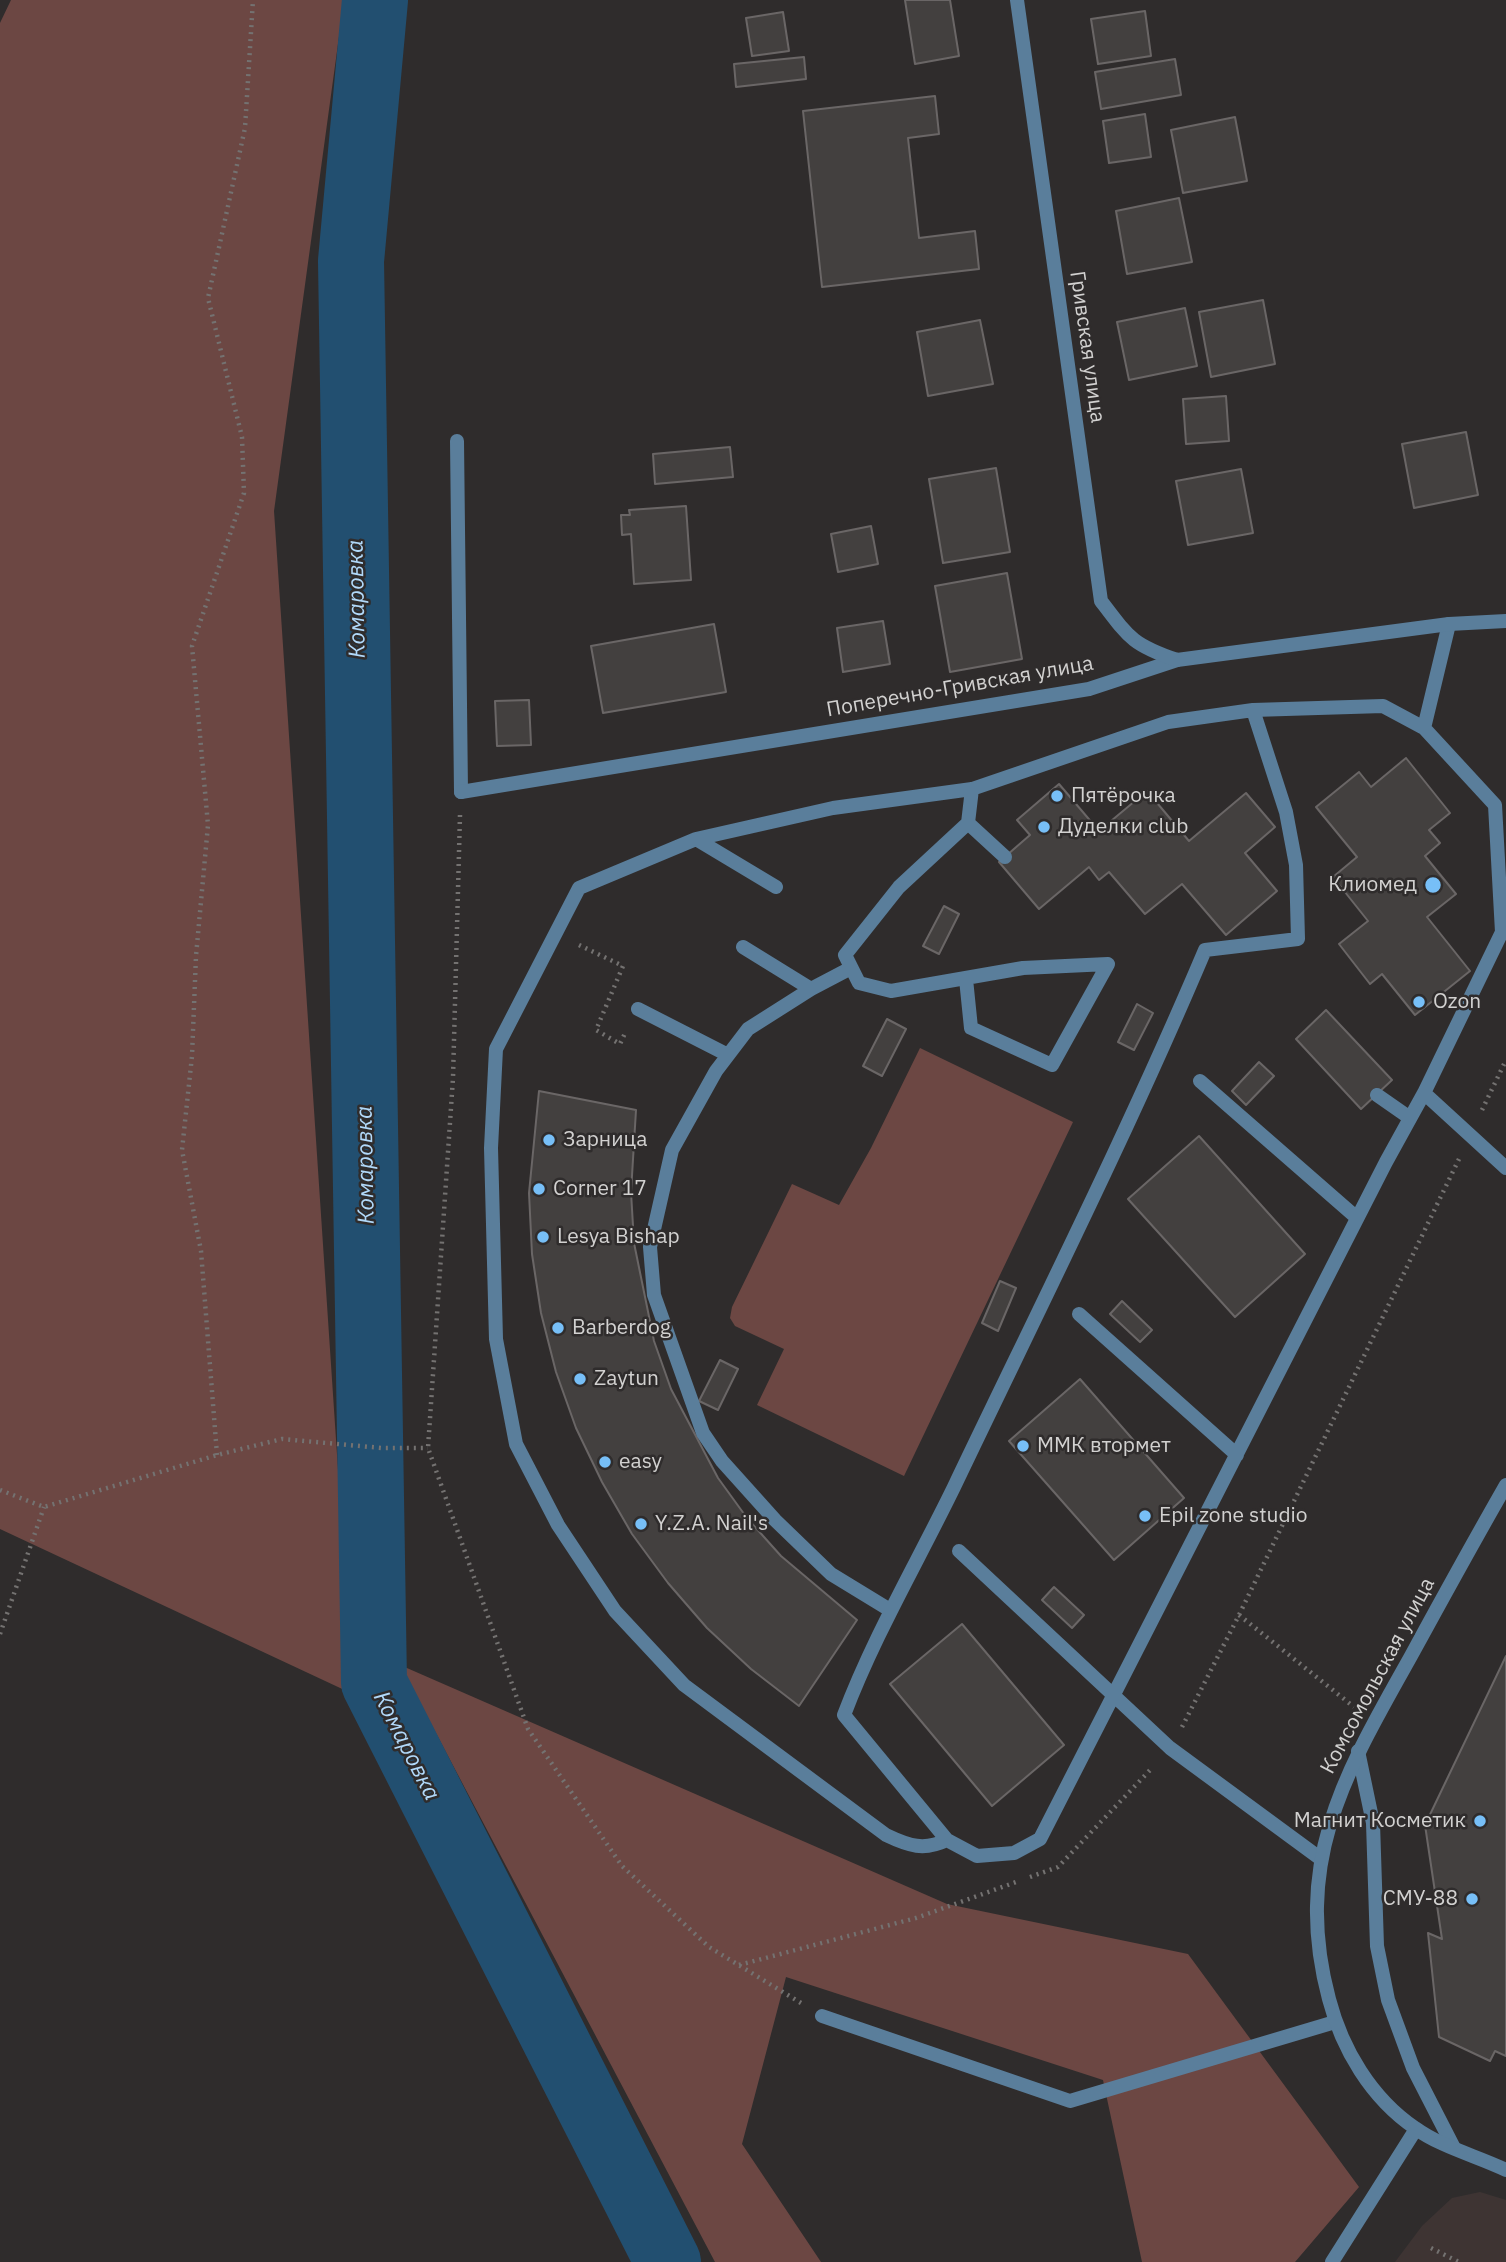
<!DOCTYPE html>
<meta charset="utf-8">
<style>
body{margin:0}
canvas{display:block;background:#2f2c2c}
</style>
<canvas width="1506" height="2262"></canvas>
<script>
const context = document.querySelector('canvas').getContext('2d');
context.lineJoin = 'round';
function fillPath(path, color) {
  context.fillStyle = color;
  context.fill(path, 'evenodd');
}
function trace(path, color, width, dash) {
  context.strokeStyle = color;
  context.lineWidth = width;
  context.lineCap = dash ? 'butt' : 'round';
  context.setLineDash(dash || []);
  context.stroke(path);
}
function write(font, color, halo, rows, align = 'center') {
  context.font = font + ' "IBM Plex Sans",sans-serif';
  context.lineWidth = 5;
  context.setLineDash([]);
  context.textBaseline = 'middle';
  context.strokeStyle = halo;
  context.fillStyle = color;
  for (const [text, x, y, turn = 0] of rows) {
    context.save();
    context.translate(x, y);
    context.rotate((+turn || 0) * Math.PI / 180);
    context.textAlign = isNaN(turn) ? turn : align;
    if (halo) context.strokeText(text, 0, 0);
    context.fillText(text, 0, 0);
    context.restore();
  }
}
fillPath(new Path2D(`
 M1480,2192L1506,2200V2262H1395L1422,2226L1452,2198Z`), '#3e3433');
fillPath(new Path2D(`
 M11,0H344L274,511L353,1694L0,1529V23Z
 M920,1048L1073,1122L904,1476L757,1405L784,1349L735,1326L730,1318L732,1307L792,1184L839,1205L871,1148Z
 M400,1665L947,1904L1188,1954L1359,2187L1295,2262H1142L1103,2080L786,1977L742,2144L821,2262H715Z`), '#6c4743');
trace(new Path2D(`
 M375,0L351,261L374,1683L668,2262`), '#224f70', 66);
const building = new Path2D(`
 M905,0H950L959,56L915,64Z
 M1145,11L1151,56L1098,64L1091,19Z
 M783,12L789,51L752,56L746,18Z
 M804,57L806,79L736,87L734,64Z
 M1175,59L1181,95L1101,109L1095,72Z
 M935,96L939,134L908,138L919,238L975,231L979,269L822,287L803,111Z
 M1145,114L1151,157L1109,163L1103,121Z
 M1235,117L1247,181L1183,193L1171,130Z
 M1179,198L1192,262L1127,274L1116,211Z
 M1263,300L1275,364L1211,377L1199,312Z
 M1185,308L1197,366L1129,380L1117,322Z
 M980,320L993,384L928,396L917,332Z
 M1226,396L1229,441L1186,444L1183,399Z
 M1466,432L1478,495L1414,508L1402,444Z
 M730,447L733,477L655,484L653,454Z
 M996,468L1010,552L943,563L929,479Z
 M1241,469L1253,533L1188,545L1176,481Z
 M686,506L691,580L634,584L631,534L622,535L621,515H630L629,510Z
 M871,526L878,564L838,572L831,534Z
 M1007,573L1022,659L950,672L935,586Z
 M883,621L890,664L843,672L837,628Z
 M714,624L726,692L603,713L591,646Z
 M529,700L531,745L497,746L495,701Z
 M1406,758L1450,813L1429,830L1440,843L1425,856L1456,894L1427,917L1470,971L1415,1015L1382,974L1370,984L1339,944L1368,921L1333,877L1357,857L1316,807L1359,772L1371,787Z
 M1059,784L1099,831L1147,791L1189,841L1246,793L1275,827L1245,853L1277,891L1226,935L1182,884L1145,914L1109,872L1099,880L1089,867L1039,909L999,862L1030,835L1017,820Z
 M944,906L959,914L939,954L923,946Z
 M1137,1004L1153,1013L1134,1050L1118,1042Z
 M1326,1010L1392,1080L1361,1109L1296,1039Z
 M887,1019L906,1029L882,1076L863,1066Z
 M1259,1062L1274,1076L1246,1105L1232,1091Z
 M539,1091L636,1110L631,1192L634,1243L654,1341L671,1389L718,1478L747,1518L781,1556L857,1620L799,1706L751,1669L707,1628L668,1583L632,1534L602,1482L576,1428L556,1372L541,1313L532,1254L529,1193Z
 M1199,1136L1305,1254L1235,1317L1128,1199Z
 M1000,1281L1016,1288L998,1331L982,1323Z
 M1122,1301L1152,1330L1140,1342L1110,1314Z
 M720,1360L738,1369L718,1410L699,1401Z
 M1080,1379L1184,1498L1114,1560L1009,1441Z
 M1054,1587L1084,1615L1072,1628L1042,1600Z
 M962,1624L1064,1745L992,1806L890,1684Z
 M1506,1656V2056L1495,2051L1490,2061L1439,2037L1428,1933L1442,1939L1425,1825Z`);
fillPath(building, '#43403f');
trace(building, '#6a6666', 2);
trace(new Path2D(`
 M460,815L453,1078L428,1448L528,1729L622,1866L709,1947L801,2003
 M579,945L623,966L596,1030L620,1044L626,1031
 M1482,1110L1506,1060
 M217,1455L201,1251L182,1150L192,1056L196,956L208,825L192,646L244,493L242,437L208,298L245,128L253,0
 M0,1490L44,1507L217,1455L282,1439L382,1448H428
 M1239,1615L1354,1707
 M0,1634L44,1507
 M1182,1727L1239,1615L1459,1159
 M1030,1877L1058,1867L1152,1768
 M739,1965L916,1918L1019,1881
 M1431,2248L1459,2262`), '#747271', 4.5, [2, 5]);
trace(new Path2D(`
 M457,441L461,792
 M1424,728L1383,706L1253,710L1286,812L1296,865L1298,939L1205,950C1128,1132 1039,1309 954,1487C917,1563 874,1636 844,1715L947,1840L977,1856L1014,1853L1040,1839L1386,1162L1424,1093L1502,932L1495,805L1424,728L1449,624
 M968,823L1005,857
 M696,839L776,887
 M743,947L811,989L851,968
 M966,979L971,1028L1052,1065L1108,964L1023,968L891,991L859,983L845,955L899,887L968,823L972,789
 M811,989L748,1029L716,1071L672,1150L650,1247L654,1295L703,1433L722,1461L775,1520L831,1574L890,1610
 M638,1009L728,1055
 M1200,1081L1357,1218
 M1424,1093L1506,1168
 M1377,1095L1410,1118
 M1079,1314L1237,1455
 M959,1551L1170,1748L1321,1859
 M1358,1751L1373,1823L1377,1946L1388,2000L1413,2068L1453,2146
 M947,1840C924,1851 909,1846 886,1835L684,1685L615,1611L558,1525L516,1444L496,1339L491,1148L496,1049L579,888L696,839L833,808L972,789L1168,722L1253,710
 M822,2016L1070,2101L1335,2022`), '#5a7e9b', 14);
trace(new Path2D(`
 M461,792L1089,689L1177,660`), '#5a7e9b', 14);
trace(new Path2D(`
 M1017,0L1101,601C1129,638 1133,645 1177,660L1449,624L1506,621
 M1506,1485C1474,1541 1442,1599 1411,1656C1346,1772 1292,1860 1329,1999C1342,2049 1371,2098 1415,2128C1441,2147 1477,2156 1506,2170
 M1332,2262L1416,2129`), '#5a7e9b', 14);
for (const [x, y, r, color] of [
 [1057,796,7,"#77bff7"],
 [1044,827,7,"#77bff7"],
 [1433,885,9,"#77bff7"],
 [1419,1002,7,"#77bff7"],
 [549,1140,7,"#77bff7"],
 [539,1189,7,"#77bff7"],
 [543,1237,7,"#77bff7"],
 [558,1328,7,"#77bff7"],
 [580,1379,7,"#77bff7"],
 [1023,1446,7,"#77bff7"],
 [605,1462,7,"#77bff7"],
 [1145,1516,7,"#77bff7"],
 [641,1524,7,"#77bff7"],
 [1480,1821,7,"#77bff7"],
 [1472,1899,7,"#77bff7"]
]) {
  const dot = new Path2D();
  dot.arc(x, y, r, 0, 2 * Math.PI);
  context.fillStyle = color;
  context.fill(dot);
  trace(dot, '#2f2c2c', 2.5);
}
write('21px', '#d2d1d0', '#2f2c2c', [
 ["Гривская улица",1087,347,82],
 ["Поперечно-Гривская улица",960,687,-10],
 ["Комсомольская улица",1378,1676,-62]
]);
write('21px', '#d2d1d0', '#2f2c2c', [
 ["Пятёрочка",1071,796],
 ["Дуделки club",1058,827],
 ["Клиомед",1417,885,"right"],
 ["Ozon",1433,1002],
 ["Зарница",563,1140],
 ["Corner 17",553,1189],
 ["Lesya Bishap",557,1237],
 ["Barberdog",572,1328],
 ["Zaytun",594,1379],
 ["ММК втормет",1037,1446],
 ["easy",619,1462],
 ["Epil zone studio",1159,1516],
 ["Y.Z.A. Nail's",655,1524],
 ["Магнит Косметик",1466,1821,"right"],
 ["СМУ-88",1458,1899,"right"]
], 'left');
write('italic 23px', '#b1d9fa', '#2f2c2c', [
 ["Комаровка",357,599,-91],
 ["Комаровка",366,1165,-91],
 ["Комаровка",406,1746,63]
]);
</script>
